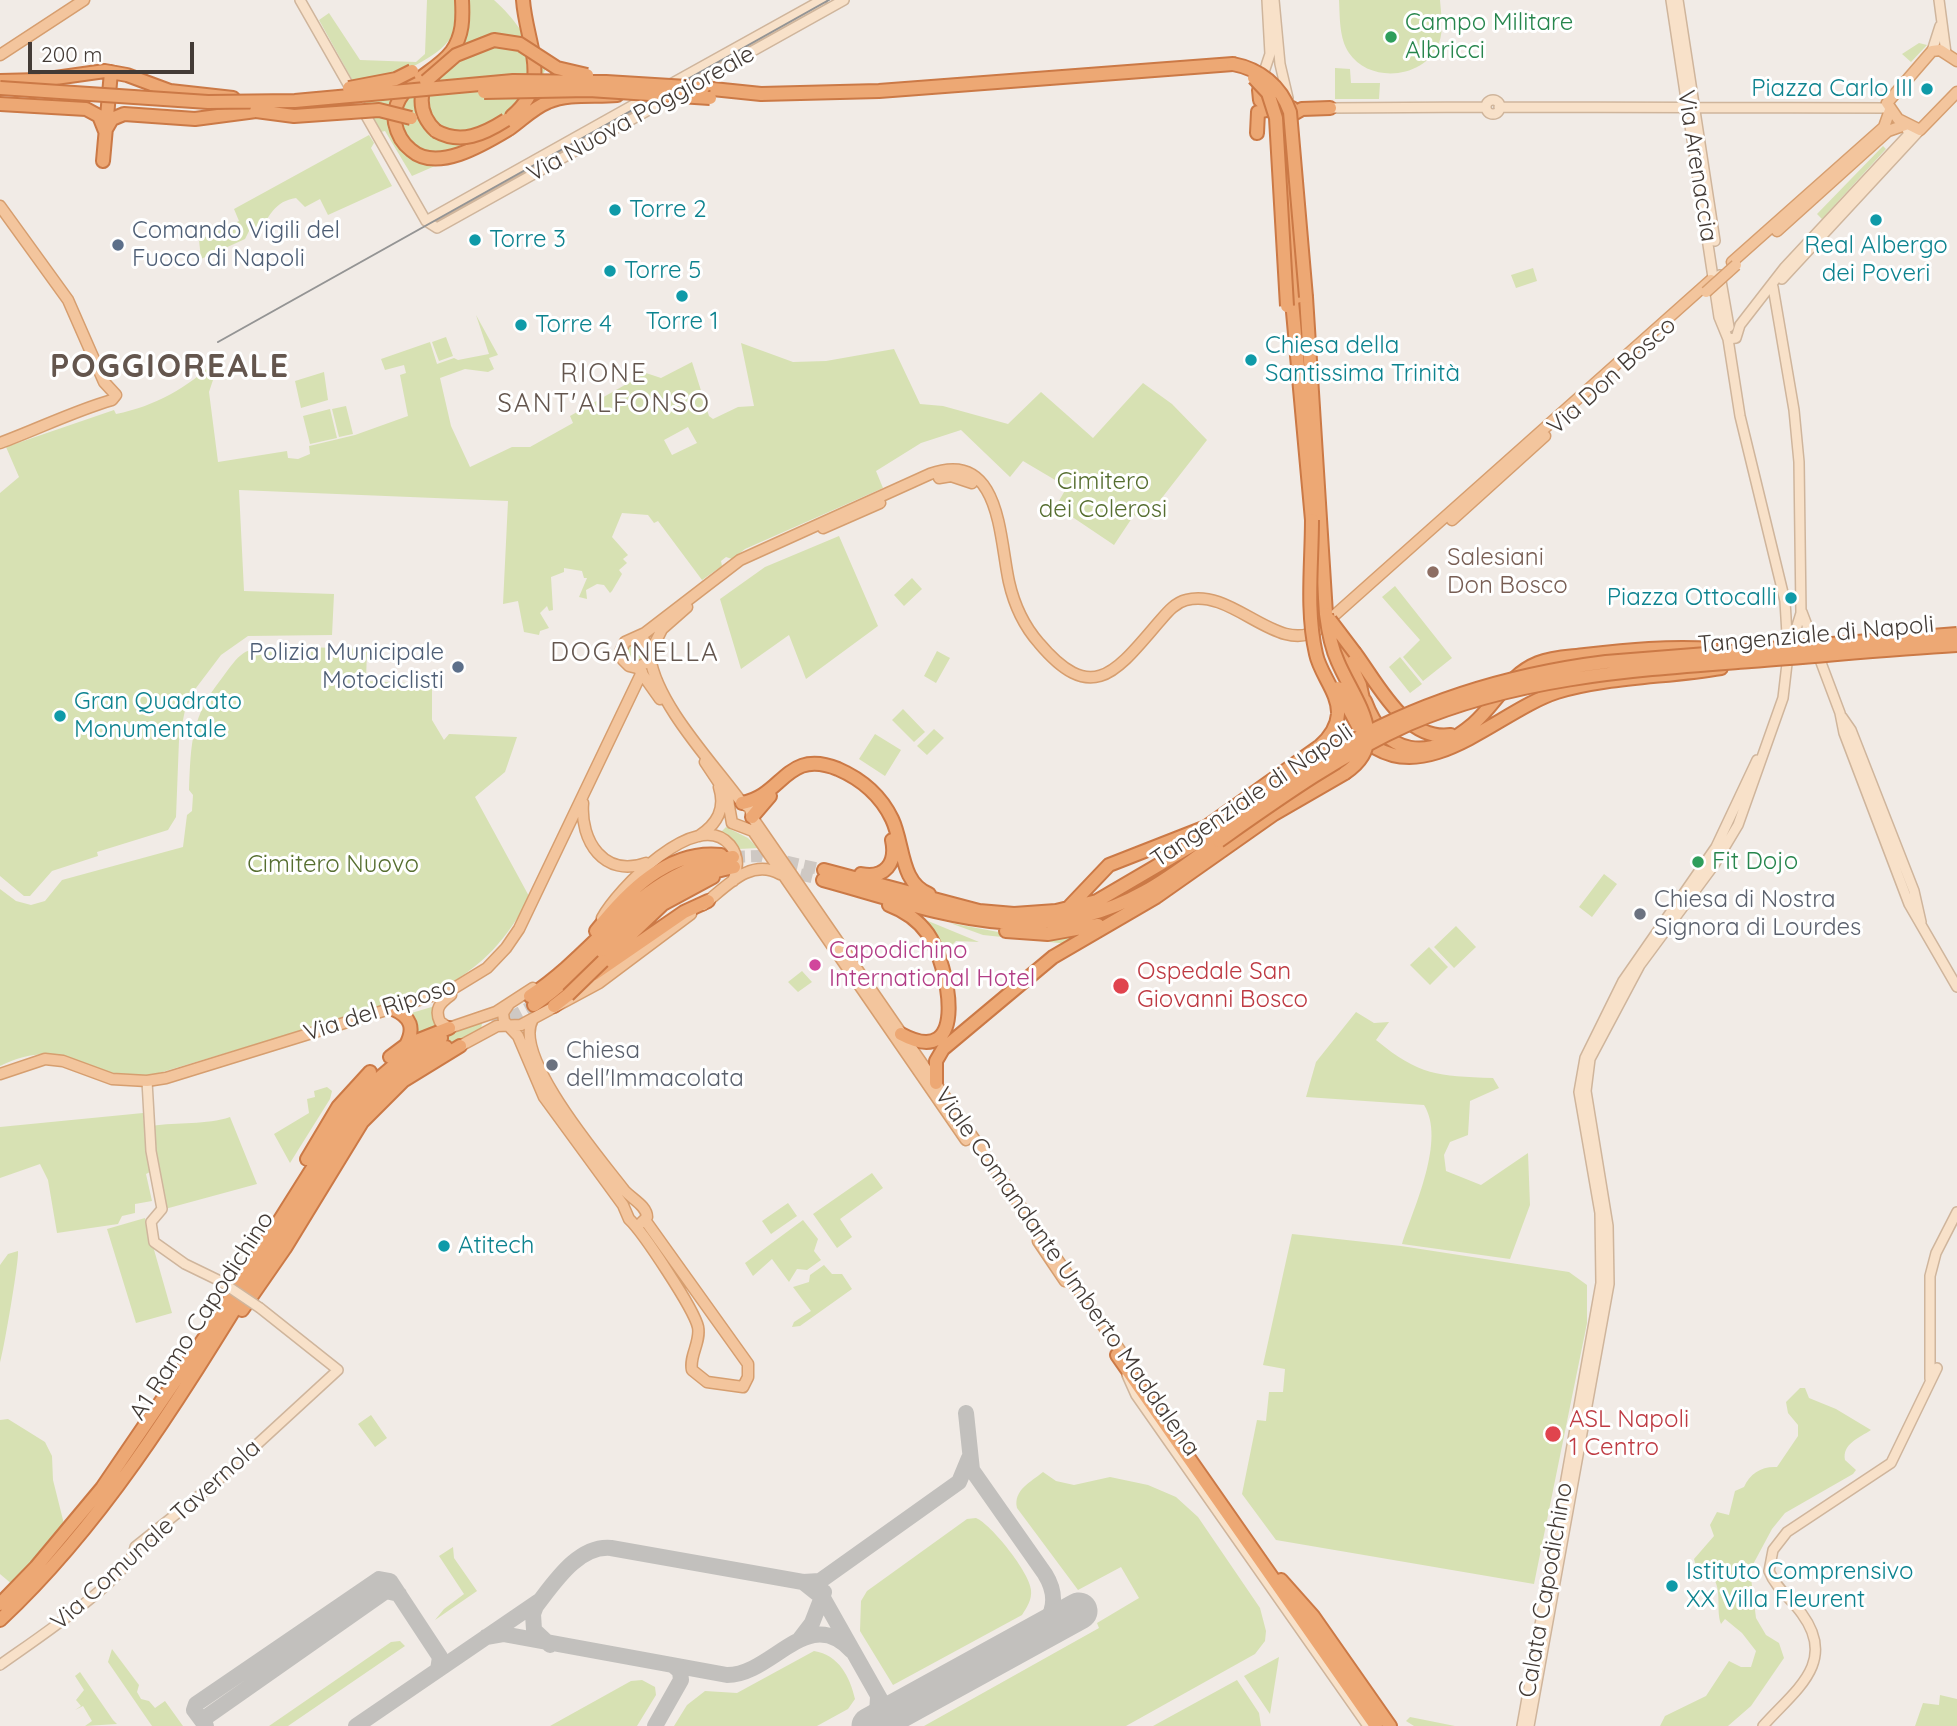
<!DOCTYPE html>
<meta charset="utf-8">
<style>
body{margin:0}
#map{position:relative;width:1957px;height:1726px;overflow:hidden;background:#f1ebe6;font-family:Quicksand,sans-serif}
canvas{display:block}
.scale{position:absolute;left:28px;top:42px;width:166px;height:32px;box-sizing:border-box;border:4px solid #433b36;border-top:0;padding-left:9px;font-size:21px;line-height:24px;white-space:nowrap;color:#433b36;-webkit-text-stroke:5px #fff;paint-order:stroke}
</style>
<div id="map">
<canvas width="1957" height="1726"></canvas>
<div class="scale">200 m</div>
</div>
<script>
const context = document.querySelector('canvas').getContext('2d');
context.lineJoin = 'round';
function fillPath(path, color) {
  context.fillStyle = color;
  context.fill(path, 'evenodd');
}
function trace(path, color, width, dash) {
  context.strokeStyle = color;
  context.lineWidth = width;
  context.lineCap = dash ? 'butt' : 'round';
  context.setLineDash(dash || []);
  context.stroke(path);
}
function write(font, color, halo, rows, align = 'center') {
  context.font = font + ' Quicksand,sans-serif';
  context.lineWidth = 6;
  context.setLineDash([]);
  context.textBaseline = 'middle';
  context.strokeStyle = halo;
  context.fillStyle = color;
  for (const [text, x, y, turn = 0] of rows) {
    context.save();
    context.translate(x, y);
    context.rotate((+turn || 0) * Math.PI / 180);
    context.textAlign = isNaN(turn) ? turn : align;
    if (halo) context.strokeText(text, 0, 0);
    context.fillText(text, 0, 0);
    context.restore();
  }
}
fillPath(new Path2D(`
 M427,0H459C461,43 438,53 403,72L406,78L444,55C429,66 409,78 398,94C383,116 397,155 423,161C432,163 442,161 450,159L448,154C437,157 427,157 417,150C408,145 400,135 399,124C392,84 442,74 459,47C468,32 468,17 467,0H494C535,37 553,81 502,119L505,125C529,109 539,93 540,64L546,68L543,75L557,101L451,159L412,176L385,131L381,132L319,20L329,13L360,60L416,62L425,54Z
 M1339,0H1440C1441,14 1444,30 1439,43C1425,79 1370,84 1349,53C1339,38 1340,17 1339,0Z
 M1919,43L1927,45L1911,62L1902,54Z
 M1335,68L1350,69L1351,83H1380L1379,99H1335Z
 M369,135L374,143L371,148L392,186L328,215L320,199L305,207L296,198C275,201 269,216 259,233L250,229L245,239L201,259L199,240L239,221L234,209Z
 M1883,146L1886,149L1822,219L1817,214Z
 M1533,268L1537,281L1516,288L1511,275Z
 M476,315L498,355L489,358L494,369L488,372L465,369L440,378L451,426L470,467L512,447H530L573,423L570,416L646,373L661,378L692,362L709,416L713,419L738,407L754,406L741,343L793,362L826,361L894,349L920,404L943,406L1008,424L1041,392L1093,438L1143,383L1172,404L1207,440L1147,517L1143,514L1138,518L1134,515L1114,545L1056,506L1067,487L1023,461L1010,477L961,430L921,443L876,471L883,488L745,549L732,559L726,557L721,561L722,566L702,580L658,521L654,523L648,515L622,513L612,537L628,555L623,559L627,563L619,570L622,574L612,591L610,593L604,585L597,584L586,590L587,599L579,597L587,578H584L582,571L564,568V572L551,577L553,610L549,611L547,606L540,613L549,628L540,631L539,635L524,632L518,601L503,604L508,501L239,490L244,591L334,594L332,635L248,636L221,655L196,688L185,710L179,740L176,817L168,830L97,852L98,856L52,871L30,896H24L0,876V493L19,477L6,447L114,410L116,414C155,406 188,388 216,360L218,365L209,392L218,462L287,451L288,458L298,459L310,454L309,446L355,435L408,416L400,375L406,373L404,365L385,370L381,359L430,342L437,364L454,358L458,360L489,354ZM688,427L697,443L672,455L664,440Z
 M446,337L453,356L439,361L432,342Z
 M324,372L328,400L301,408L295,381Z
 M346,406L353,434L339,437L332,409Z
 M330,409L337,438L310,444L303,416Z
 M839,536L878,626L806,679L789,635L741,669L720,599L765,567Z
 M912,578L922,589L904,606L894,595Z
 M1395,586L1452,658L1423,681L1403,657L1420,640L1382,597Z
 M632,641L647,646L645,662L629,664L624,649Z
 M274,646L367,649L366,681L432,684V720L444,740L449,734L517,737L505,772L475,797L530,898C504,941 487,962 443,988L149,1076C135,1075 119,1076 106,1071C63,1057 46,1044 0,1066V889L16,901L31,905L45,901L62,880L183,847L187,815L192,811L193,795L189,790C191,742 191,717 222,678C240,654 242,648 274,646Z
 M937,651L950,658L936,683L924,676Z
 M1400,657L1422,684L1410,693L1389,667Z
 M903,709L925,732L914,742L892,720Z
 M934,729L944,738L927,755L917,746Z
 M875,734L901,750L885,776L859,759Z
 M726,827L748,838L758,848L739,849L721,832Z
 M1604,874L1617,884L1592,917L1579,907Z
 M916,916L979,942L956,941L945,952L949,976L957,985L953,987Z
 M950,923L1025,937L1084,932L1066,943H1059L983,935Z
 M1456,926L1476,947L1454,968L1434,947Z
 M1429,947L1448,967L1430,985L1410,965Z
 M802,971L812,982L798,992L788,982Z
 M435,1006L439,1027L415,1037L408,1014Z
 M1356,1012L1374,1023L1389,1022L1376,1040C1420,1076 1437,1076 1493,1078L1499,1088L1470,1101L1468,1135L1450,1142L1444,1155L1446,1171L1481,1185L1528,1153L1530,1205L1510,1259L1402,1244C1414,1207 1446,1140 1424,1105L1306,1097L1316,1062Z
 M477,1023L482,1024L481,1029L444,1054L446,1032Z
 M327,1087L332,1091L330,1099L290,1163L274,1134L309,1113L307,1099L315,1097L314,1091Z
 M143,1113L150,1172L146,1174L152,1201L135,1204V1213L122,1216L118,1224L57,1233L48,1180L40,1164L0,1178V1127Z
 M230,1117L257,1184L165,1209L152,1126C177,1122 207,1125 230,1117Z
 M872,1173L883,1188L840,1219L852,1237L837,1248L813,1214Z
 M788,1203L797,1216L771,1234L762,1221Z
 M145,1218L172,1313L136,1323L107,1229Z
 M803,1220L818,1239L814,1251L821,1260L807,1270L797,1269L789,1282L772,1259L753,1276L745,1263Z
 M1292,1234L1401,1246L1569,1272L1587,1285V1323L1534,1584L1276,1540L1242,1494L1257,1420L1266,1421L1269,1392H1283L1285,1369L1263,1365Z
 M18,1251C19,1262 4,1349 0,1363V1265L8,1254Z
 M824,1265L832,1274H842L852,1289L800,1326L792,1327L794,1322L811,1311L793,1287L809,1282L810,1275Z
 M1800,1388H1805L1809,1398L1836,1409L1871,1430C1859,1438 1842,1444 1845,1460L1856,1470L1853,1474L1785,1513L1772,1529L1750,1570L1756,1618L1766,1635L1779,1643L1784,1658L1751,1706L1728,1726H1660L1665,1716L1706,1696L1729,1661L1741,1667H1751L1756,1651L1742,1633L1725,1619L1721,1624C1715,1608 1724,1585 1709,1574H1698L1694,1559L1714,1536L1710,1525L1717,1512L1729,1515L1735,1491L1744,1487C1750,1473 1762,1466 1777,1467L1798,1436V1425L1788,1413L1786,1402Z
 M371,1415L387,1438L375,1447L358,1424Z
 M8,1419L45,1442L52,1456L53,1480L64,1524L13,1585L0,1574V1420Z
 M1043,1472L1056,1481L1074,1485L1110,1477L1148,1485L1176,1497L1198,1517L1260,1608L1266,1631L1265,1641L1255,1654L1126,1726H924L1099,1628L1097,1623L1139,1598L1121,1567L1078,1590L1017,1508C1013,1490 1031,1482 1043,1472Z
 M976,1518C991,1524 1030,1573 1031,1590C1032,1600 1027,1607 1022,1615L893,1685L860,1631L861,1601L867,1591L967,1519Z
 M453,1547L454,1558L477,1591L435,1620L444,1609L464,1594L439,1556Z
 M400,1641L405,1646L288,1726H269L391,1642Z
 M112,1649L139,1685L137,1692L141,1699L149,1701L155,1708L165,1701L183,1726H152L108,1662Z
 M814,1651C839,1655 850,1677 855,1699L848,1709L817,1726H674L687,1705L705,1691L737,1693Z
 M1279,1657L1270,1714L1244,1676Z
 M80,1672L113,1720L117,1724L85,1726L92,1721L83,1706L75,1710L81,1706L76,1700L84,1690L75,1676Z
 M642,1680L655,1687L656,1695L637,1726H550L631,1681Z
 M1237,1680L1259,1713L1261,1726H1153Z
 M1940,1695L1957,1699V1726H1915L1923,1703L1939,1705Z
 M1410,1717L1455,1726H1414L1406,1721Z`), '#d7e1b3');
trace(new Path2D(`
 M966,1413L972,1470L1045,1574C1061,1600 1052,1623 1027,1639
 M803,1582L823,1598L884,1706L896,1709L909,1704
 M486,1637L503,1634L727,1675C773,1675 808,1603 852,1651
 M799,1640L812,1623L824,1592
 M550,1645L534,1630L533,1614L536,1606C554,1583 578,1545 611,1548L803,1582L820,1581L959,1482L969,1458
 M202,1720L386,1591L399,1594
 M206,1726L194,1710L196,1704L379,1579L390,1581L440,1657L438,1670
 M356,1726L539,1601
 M655,1726L681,1680L680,1671L674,1666
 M867,1726L877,1714L878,1697
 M897,1726L898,1715L909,1704`), '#c2c0bd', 16);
trace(new Path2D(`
 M870,1726L1079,1611`), '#c2c0bd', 37);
trace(new Path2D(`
 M733,857L761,856L824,870
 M783,870L823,880
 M494,1026L534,1005`), '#cec8c3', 12, [12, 6]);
const secondary = new Path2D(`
 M300,0L426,221L437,228L672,97
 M1274,0L1280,64L1288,98
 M1671,0L1719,317L1728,339L1740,416L1785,601L1788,651
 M1678,0L1715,241
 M1939,0L1946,53
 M1932,51L1940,26
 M1261,81L1270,54L1267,0
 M669,85L822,0
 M690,86L844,0
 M1486 107a7 7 0 1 1 14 0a7 7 0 1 1-14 0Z
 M1499,107L1889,108
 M1327,108L1486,107
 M426,221L653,94
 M1720,275L1729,327
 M1782,279L1920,130
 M1728,339L1736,338L1740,325L1785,267L1909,134L1905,125
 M1802,612L1840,713L1844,733L1909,904L1957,987
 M1842,717L1851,730L1914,891L1921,922
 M147,1081L151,1151L162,1209L151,1222L154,1242L185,1264L220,1281
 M1127,1375L1136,1395L1368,1726
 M1930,1379V1276L1936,1253L1957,1212
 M0,1665C26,1646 133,1576 135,1547L215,1483L338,1370L260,1308
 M1522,1726L1601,1283L1600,1213L1579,1092L1585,1058L1623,981L1716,847L1757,760
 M1529,1726L1609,1284L1608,1226L1586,1091L1590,1059L1640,965L1714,865L1738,825L1783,698L1788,655L1801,613L1799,462L1794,410L1773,287
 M1763,1726C1794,1691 1838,1663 1802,1614C1792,1599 1776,1589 1769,1571L1773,1550L1787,1532L1891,1463L1937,1368`);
const primary = new Path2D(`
 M0,55L84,0
 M1957,61L1940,50L1932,51L1887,103L1898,119L1920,130L1957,92
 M0,206L68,300L104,382L116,395L112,400C74,411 38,429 0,443
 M1777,231L1888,131L1905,125
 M1732,262L1884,127L1890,110
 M939,478L951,476L972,483
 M1452,520L1545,436
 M823,528L880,503
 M635,638L644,640L651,652L649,661L637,668L629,666L623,660L621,650L625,642L645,633L740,560L930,474C1001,449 999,537 1009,582C1014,604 1024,626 1039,643C1092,706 1116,672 1158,623C1166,614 1174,603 1186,600C1233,587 1278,657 1319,629L1711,280
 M651,651L662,629L687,607
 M650,657C657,705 713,763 742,803L750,808L752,817L1126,1359
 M638,668L660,699
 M705,762L727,795L732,823L753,831L966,1140
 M583,803C580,841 604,878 646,863
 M699,836C717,824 726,809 719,787
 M703,905C725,888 750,857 780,874
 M602,918C617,890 697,806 730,845C739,856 738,869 733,881
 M451,995C440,1003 434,1009 440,1022L449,1028L496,1012L533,988
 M509,1004L503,1013L504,1021L518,1036L544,1097L623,1205L629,1219C643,1232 694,1309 698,1327C701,1342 689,1356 692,1370L707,1382L743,1387L748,1377V1364L645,1220
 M533,1019C511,1055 601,1160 624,1190C632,1199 647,1206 647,1217L641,1223
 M460,1046L497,1026L521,1025L599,983L691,914
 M0,1074L45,1059L63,1061L112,1079L147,1081L166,1078L451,990L487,968L506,948L519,929L642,672
 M1038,1241L1065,1281`);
const highway = new Path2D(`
 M462,0C463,19 463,35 452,51C434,76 390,85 395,123C397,133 402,143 411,150C437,173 484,144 509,129C522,120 533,108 548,102C569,93 594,97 617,95
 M0,81L41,80L105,71L127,75L170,91L233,98
 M426,81C418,100 421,117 436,131
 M703,88L761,94L879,91L1233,64
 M1259,90L1260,100L1276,115
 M0,104L86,109L99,116L105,131
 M1292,108L1283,133L1297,297
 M512,116C553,82 526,44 523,0
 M1288,117L1302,109L1330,108
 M105,131L112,119L124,114L195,119L256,111
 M1257,133L1258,112L1271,109
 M103,161L111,72
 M1291,290L1312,520
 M1306,297L1326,614
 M1335,630L1360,685L1365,708
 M1355,653C1378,684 1406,742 1451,735
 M1365,701C1386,757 1428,762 1473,724C1496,704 1508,675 1538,663C1553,657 1570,657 1585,655C1628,650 1670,646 1713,649
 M1376,748C1434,782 1501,710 1557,692C1606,677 1668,677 1721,668
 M742,803C783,796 786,748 838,769C861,779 881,796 892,819C904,844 900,883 929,894
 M752,817L770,796
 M824,870L979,911L1014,914L1056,911L1097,901L1213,833
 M861,874C885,879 897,863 892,840
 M823,880C933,910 1035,953 1144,892C1170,878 1195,858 1219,841
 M889,905C905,911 918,920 928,934C948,963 972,1072 901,1034
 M1070,906L1109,865L1206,827
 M596,931C626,893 668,849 721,855
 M1006,931L1048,934L1098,925
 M603,961L663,904L713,877
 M594,974L684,912L708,901
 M530,996C604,947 638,872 733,857
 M534,1005C606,955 643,883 734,867
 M554,1006L568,995
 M393,1009C411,1017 415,1028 406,1045
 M390,1057L406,1045L449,1028
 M936,1083V1061L943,1049L1053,957L1156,897L1274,814L1345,773
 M307,1159L338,1107L370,1072
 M242,1310L285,1248L362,1122L403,1081L460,1046
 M1117,1355L1376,1726
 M1281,1580L1313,1616L1390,1726
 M0,1604L36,1567L102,1488L220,1315L358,1096L405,1056L441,1038
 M0,1620C117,1511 199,1365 283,1231C310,1187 335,1142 366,1101L397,1074L446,1047`);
trace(secondary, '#cfb59c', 12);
trace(primary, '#d69e6f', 13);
trace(highway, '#cb7946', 16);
trace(secondary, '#f8e1c9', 9);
trace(primary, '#f3c59d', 10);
trace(highway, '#eda874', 12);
trace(new Path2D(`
 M218,342L829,0`), '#949494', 2);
const secondaryBridge = new Path2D(`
 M220,1281L260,1308`);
const primaryBridge = new Path2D(`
 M1706,292L1736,265`);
const highwayBridge = new Path2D(`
 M1233,64C1260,69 1281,86 1290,112L1306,297
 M1254,78L1268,93L1276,118L1287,306
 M426,81L456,55L494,40L520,44L557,68L587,75
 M0,88L208,102L295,101L513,81L606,82L703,88
 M349,88L396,79L412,71
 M484,92L589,90L710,98
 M256,111L294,116L379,110L411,118
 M436,131C461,145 484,134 506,120
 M1326,614C1328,630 1331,647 1338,662C1354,700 1392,742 1345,773
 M1330,620L1355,653
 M1338,688L1358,726
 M1206,827L1320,746C1330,737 1337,727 1338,714C1339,693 1320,674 1316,654C1306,611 1312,563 1312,520
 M1213,833C1253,805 1292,776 1333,752C1417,702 1510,674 1606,662L1957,634
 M1219,841C1280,798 1340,755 1409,724C1518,677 1634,670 1751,661C1820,656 1888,649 1957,645
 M568,995L603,961`);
trace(secondaryBridge, '#cfb59c', 12, []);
trace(primaryBridge, '#d69e6f', 13, []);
trace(highwayBridge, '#cb7946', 16, []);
trace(secondaryBridge, '#f8e1c9', 9);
trace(primaryBridge, '#f3c59d', 10);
trace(highwayBridge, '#eda874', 12);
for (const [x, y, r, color] of [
 [1391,37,7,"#2e9e5b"],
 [1927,89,7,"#0f9aa8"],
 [615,210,7,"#0f9aa8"],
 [1876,220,7,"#0f9aa8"],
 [475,240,7,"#0f9aa8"],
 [118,245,7,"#5c6f8a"],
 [610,271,7,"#0f9aa8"],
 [682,296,7,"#0f9aa8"],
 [521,325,7,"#0f9aa8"],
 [1251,360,7,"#0f9aa8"],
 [1433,572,7,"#8d6e63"],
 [1791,598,7,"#0f9aa8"],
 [458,667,7,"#5c6f8a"],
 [60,716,7,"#0f9aa8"],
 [1698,862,7,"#2e9e5b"],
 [1640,914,7,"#6b7280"],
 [815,965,7,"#d1479c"],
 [1121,986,9,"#e0444e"],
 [552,1065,7,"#6b7280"],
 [444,1246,7,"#0f9aa8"],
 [1553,1434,9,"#e0444e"],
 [1672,1586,7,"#0f9aa8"]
]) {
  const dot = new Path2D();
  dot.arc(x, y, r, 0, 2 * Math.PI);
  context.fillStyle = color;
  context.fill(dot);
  trace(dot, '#fff', 2.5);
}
write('24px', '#27864d', '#fff', [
 ["Campo Militare",1405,23],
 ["Albricci",1405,51],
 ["Fit Dojo",1712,862]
], 'left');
write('24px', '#0d838f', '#fff', [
 ["Piazza Carlo III",1913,89,"right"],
 ["Torre 2",629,210],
 ["Torre 3",489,240],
 ["Real Albergo",1876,246,"center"],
 ["dei Poveri",1876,274,"center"],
 ["Torre 5",624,271],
 ["Torre 1",682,322,"center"],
 ["Torre 4",535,325],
 ["Chiesa della",1265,346],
 ["Santissima Trinità",1265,374],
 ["Piazza Ottocalli",1777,598,"right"],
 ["Gran Quadrato",74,702],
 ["Monumentale",74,730],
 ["Atitech",458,1246],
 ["Istituto Comprensivo",1686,1572],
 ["XX Villa Fleurent",1686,1600]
], 'left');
write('24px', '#433b36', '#fff', [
 ["Via Nuova Poggioreale",641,114,-29],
 ["Via Arenaccia",1697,166,81],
 ["Via Don Bosco",1612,376,-42],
 ["Tangenziale di Napoli",1816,635,-5],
 ["Tangenziale di Napoli",1252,796,-34],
 ["Via del Riposo",380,1010,-18],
 ["Viale Comandante Umberto Maddalena",1067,1272,55],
 ["A1 Ramo Capodichino",202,1316,-57],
 ["Via Comunale Tavernola",156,1535,-42],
 ["Calata Capodichino",1546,1590,-80]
]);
write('24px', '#4e5e75', '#fff', [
 ["Comando Vigili del",132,231],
 ["Fuoco di Napoli",132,259],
 ["Polizia Municipale",444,653,"right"],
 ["Motociclisti",444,681,"right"]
], 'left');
write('24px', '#566e30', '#fff', [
 ["Cimitero",1103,482],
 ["dei Colerosi",1103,510],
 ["Cimitero Nuovo",333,865]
]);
write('24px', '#785e54', '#fff', [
 ["Salesiani",1447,558],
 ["Don Bosco",1447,586]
], 'left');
write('24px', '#5b616d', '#fff', [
 ["Chiesa di Nostra",1654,900],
 ["Signora di Lourdes",1654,928],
 ["Chiesa",566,1051],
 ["dell'Immacolata",566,1079]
], 'left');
write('24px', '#b23c85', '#fff', [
 ["Capodichino",829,951],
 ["International Hotel",829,979]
], 'left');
write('24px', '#be3a42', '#fff', [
 ["Ospedale San",1137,972],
 ["Giovanni Bosco",1137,1000],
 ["ASL Napoli",1569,1420],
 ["1 Centro",1569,1448]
], 'left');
context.letterSpacing = '2px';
write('26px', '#64564e', '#fff', [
 ["RIONE",604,374],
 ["SANT'ALFONSO",604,404],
 ["DOGANELLA",635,653]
]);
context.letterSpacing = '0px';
context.letterSpacing = '2px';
write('bold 32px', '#64564e', '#fff', [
 ["POGGIOREALE",170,367]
]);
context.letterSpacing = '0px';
</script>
